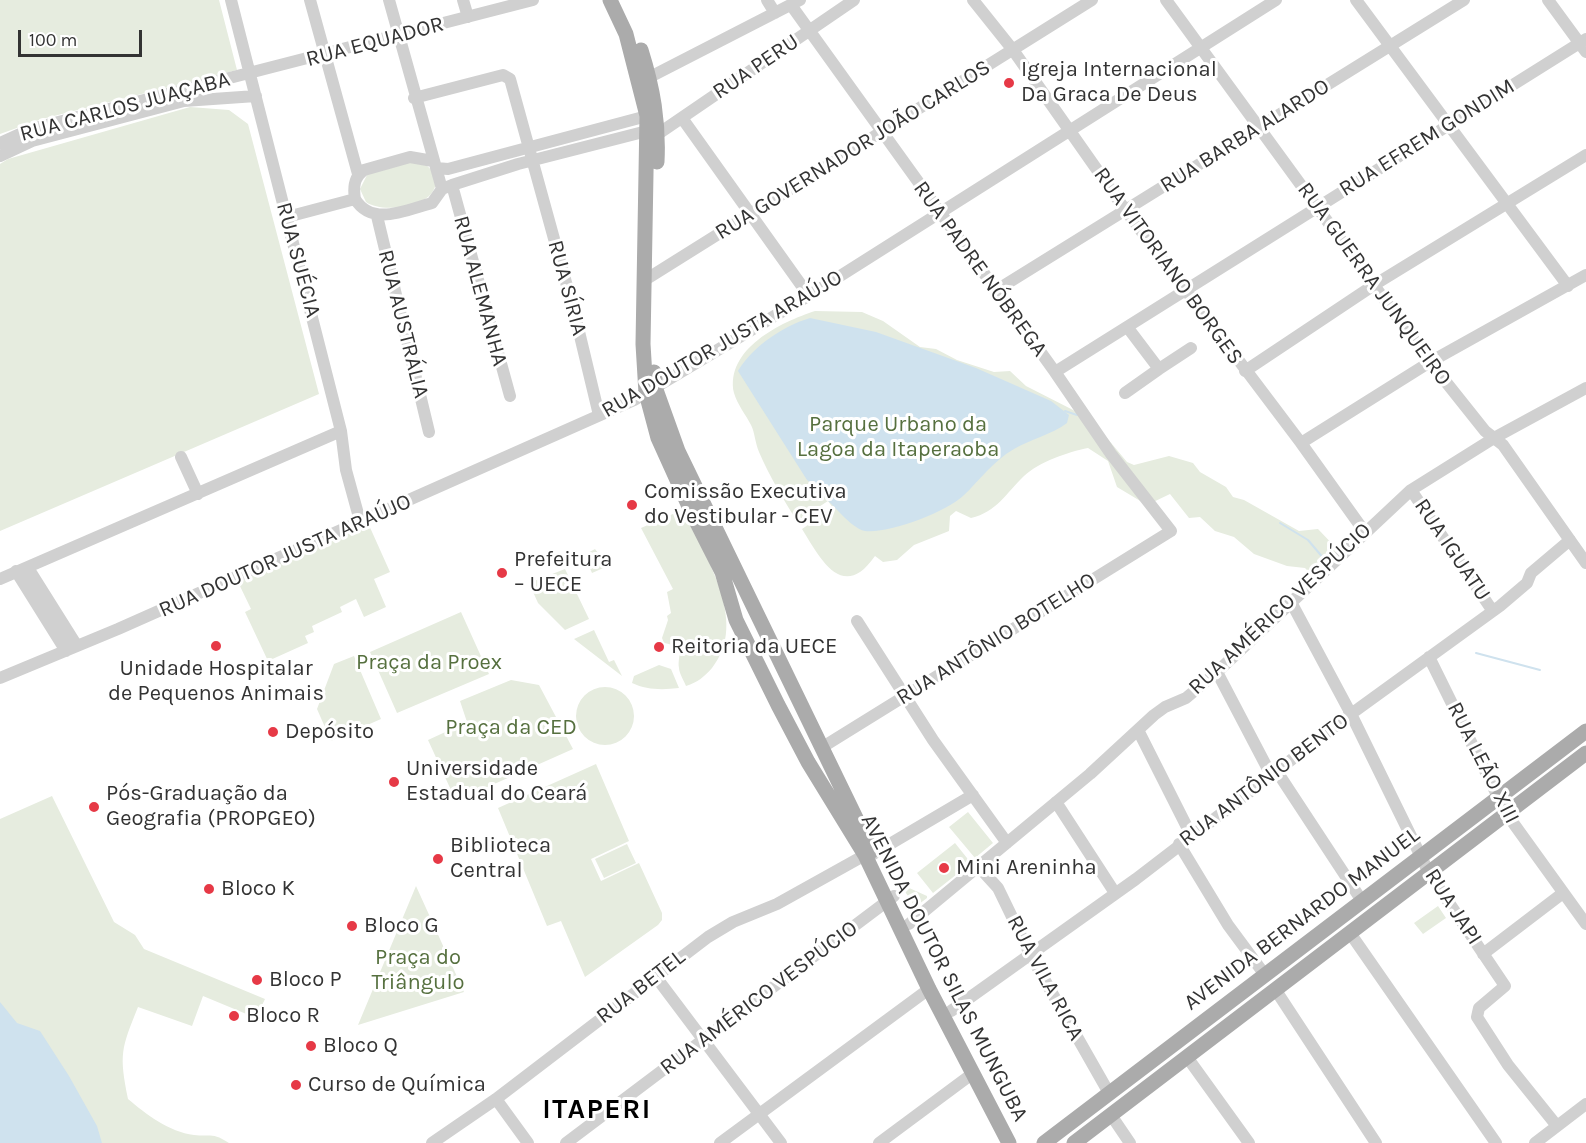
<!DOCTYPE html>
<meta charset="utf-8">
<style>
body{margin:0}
#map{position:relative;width:1586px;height:1143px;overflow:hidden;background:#fff;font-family:Karla,sans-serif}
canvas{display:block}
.scale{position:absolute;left:18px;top:30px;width:124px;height:27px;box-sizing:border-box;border:3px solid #333;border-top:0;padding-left:8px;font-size:18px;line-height:21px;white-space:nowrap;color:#333;-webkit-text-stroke:4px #fff;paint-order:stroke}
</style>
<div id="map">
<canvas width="1586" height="1143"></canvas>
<div class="scale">100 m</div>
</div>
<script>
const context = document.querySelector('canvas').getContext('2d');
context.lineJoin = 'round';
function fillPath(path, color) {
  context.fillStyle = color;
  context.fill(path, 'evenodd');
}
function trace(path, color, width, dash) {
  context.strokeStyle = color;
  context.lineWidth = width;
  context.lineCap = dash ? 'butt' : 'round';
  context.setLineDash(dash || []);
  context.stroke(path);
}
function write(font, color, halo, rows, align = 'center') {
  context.font = font + ' Karla,sans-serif';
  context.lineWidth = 6;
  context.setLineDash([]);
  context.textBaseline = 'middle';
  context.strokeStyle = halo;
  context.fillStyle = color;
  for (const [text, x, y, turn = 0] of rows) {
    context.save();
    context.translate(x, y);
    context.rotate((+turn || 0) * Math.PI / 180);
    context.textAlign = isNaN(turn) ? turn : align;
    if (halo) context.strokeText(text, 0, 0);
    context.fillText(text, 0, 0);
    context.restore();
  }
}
fillPath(new Path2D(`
 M0,0H219L237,70L42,119L0,134Z
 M190,107L229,110L248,124L319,394L0,531V164L8,159Z
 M414,160C432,164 445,182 428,197C414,208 380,212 366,202L360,189L368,173Z
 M815,311L862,312L883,321L920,347L936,349L957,360L994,372L1010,371L1026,386L1077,412L1102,432L1127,462L1134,465L1169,456L1193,463L1200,472L1226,487L1233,497L1244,500L1299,531L1318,529L1339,551L1313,576L1305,568L1287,566L1254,554L1234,537L1215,531L1200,517L1189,518L1170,494L1147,505L1117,487L1108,461L1088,448C1068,452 1039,462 1024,476C1006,493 997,512 971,518L956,511L950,516L949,531L914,545L897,560L883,562L875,556C843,602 821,560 802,529L833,508L828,501L797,521C783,499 769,475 759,452C755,443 755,433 751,425C746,415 737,404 734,393C725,349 781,322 815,311Z
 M682,510C704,554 750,621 712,668C704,677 698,682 686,686C684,681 679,673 679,668C677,655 687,647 664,643L662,638L668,620L667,616L671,613L667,592L673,589L641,528Z
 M368,523L390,572L374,579L386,607L364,617L356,599L340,607L342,612L312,626L314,632L305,636L308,643L268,661L245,612L251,609L238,582Z
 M595,549L608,566L592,573L584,555Z
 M565,569L589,619L565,630L538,603L529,583Z
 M461,612L489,674L397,713L370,652Z
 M594,630L609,662L614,660L622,676L574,639Z
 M354,656L381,719L331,741L317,709L334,664Z
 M659,665L671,669L679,688C662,690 647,690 632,683L634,676Z
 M511,680L539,685L573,749L456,801L428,740L467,722L460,701Z
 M576 716a29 29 0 1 1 58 0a29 29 0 1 1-58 0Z
 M596,764L629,841L591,859L601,881L639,863L662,913V920L658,925L585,977L561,921L547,926L498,808Z
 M52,796L114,922L135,935L144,949L265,999L256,1018L203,996L192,1026L138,1007C121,1049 119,1054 128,1099C146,1114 169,1132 194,1135C211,1137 212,1132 229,1143H0V819Z
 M968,812L993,843L975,858L949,827Z
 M955,843L971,863L933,893L917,873Z
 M627,844L636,863L604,878L595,859Z
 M416,886L464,992L358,1025Z
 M907,887L927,896V898L915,907L904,890Z
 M1438,906L1446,918L1423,934L1414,923Z`), '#e6ecdf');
fillPath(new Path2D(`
 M810,318L876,332L976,368L1051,401L1069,415L1067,423C1051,435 1031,439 1014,449C993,461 980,480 963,496C946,512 889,534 865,531C850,529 823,492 807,480L738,371C752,347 783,326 810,318Z
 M0,1002L17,1023L40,1031L69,1076L97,1126L102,1143H0Z`), '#cfe2ee');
trace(new Path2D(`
 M1065,411L1077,415
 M1280,523L1308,540L1325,560
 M1476,653L1540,670`), '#cfe2ee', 2);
trace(new Path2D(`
 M231,0L341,431L346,470L360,521
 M310,0L358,174
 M389,0L442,189
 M463,0L468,17
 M767,0L775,13
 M973,0L1013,50L1126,211L1301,443L1364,531
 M1166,0L1430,362L1485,431L1503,445L1586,563
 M1356,0L1568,286
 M1548,0L1586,52
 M791,5L1055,372L1111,454L1171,531L821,748
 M650,77L800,0
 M414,98L503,75L510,79L575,315L599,415
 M682,118L809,296
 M658,134L854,0
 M0,143L31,129L533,0
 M0,156L32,141L184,101L256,96
 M433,161L410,157L364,170C354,177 353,187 355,199C372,227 406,210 432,203L442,189L452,185L518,164L647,131
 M436,168L448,169L647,116
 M452,185L510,396
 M377,216L429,432
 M287,217L355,199
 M645,280L1092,0
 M995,291L1464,0
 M1128,328L1159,369L1191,348
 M1245,371L1374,285L1586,155
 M1055,372L1586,39
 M1125,393L1159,369
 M1301,443L1430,362L1586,275
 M181,457L198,494
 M1411,490L1492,610
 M28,568L77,646
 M16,571L66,651
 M0,579L341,431
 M1291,602L1351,714L1429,873L1505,986L1479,1008L1477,1017L1508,1065L1557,1126
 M857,621L933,740L1007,843
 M1429,657L1506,813L1586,924
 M1217,672L1271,775
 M0,678L118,629L634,400L818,290L1276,0
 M1138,730L1191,835
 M1276,770L1362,901
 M1056,802L1115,893
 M1179,844L1228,925L1265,975
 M873,854L973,795
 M978,866L998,888L1031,956L1109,1093
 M909,924L1090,774L1154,715L1165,707L1186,698L1217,672L1411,490L1494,438L1586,388
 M1350,933L1496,1143
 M1483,954L1563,893
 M656,977L781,1143
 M1275,989L1376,1143
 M951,1011L1136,879L1351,714L1500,606L1527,583L1531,573L1570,540
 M1187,1057L1249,1143
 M496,1099L528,1143
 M1111,1115L1130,1143
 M432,1143L496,1099L708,937L733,922L777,904L865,855
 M566,1143L894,896
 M720,1143L929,989
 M879,1143L972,1074
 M1535,1143L1586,1104`), '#d0d0d0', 12);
trace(new Path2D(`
 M610,0L626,34L647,116L643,344L646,393L658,438L691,511L722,572L736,620L778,705L808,762L865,855L929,989L1009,1143
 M641,50C653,88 659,122 657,162
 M654,372L655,387L678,451L872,851
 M1044,1143L1586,731
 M1074,1143L1586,753`), '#ababab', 15);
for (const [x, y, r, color] of [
 [1009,83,6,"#e63946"],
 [632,505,6,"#e63946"],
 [502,573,6,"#e63946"],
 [216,646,6,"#e63946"],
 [659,647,6,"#e63946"],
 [273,732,6,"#e63946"],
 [394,782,6,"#e63946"],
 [94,807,6,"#e63946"],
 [438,859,6,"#e63946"],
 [944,868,6,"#e63946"],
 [209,889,6,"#e63946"],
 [352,926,6,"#e63946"],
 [257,980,6,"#e63946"],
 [234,1016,6,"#e63946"],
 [311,1046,6,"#e63946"],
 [296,1085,6,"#e63946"]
]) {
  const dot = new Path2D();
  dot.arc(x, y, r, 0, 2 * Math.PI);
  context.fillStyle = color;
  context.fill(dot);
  trace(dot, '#fff', 2);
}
write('22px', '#333', '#fff', [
 ["RUA EQUADOR",375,42,-15],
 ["RUA PERU",756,67,-34],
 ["RUA CARLOS JUAÇABA",125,107,-15],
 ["RUA BARBA ALARDO",1245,136,-32],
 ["RUA EFREM GONDIM",1427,138,-32],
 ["RUA GOVERNADOR JOÃO CARLOS",853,150,-32],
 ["RUA SUÉCIA",298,260,75],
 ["RUA VITORIANO BORGES",1168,266,54],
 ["RUA PADRE NÓBREGA",980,269,54],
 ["RUA GUERRA JUNQUEIRO",1374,284,54],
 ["RUA SÍRIA",567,288,75],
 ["RUA ALEMANHA",480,291,75],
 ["RUA AUSTRÁLIA",403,324,76],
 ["RUA DOUTOR JUSTA ARAÚJO",722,344,-30],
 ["RUA IGUATU",1452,550,56],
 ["RUA DOUTOR JUSTA ARAÚJO",285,556,-24],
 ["RUA AMÉRICO VESPÚCIO",1280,609,-43],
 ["RUA ANTÔNIO BOTELHO",996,639,-32],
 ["RUA LEÃO XIII",1483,763,63],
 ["RUA ANTÔNIO BENTO",1264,780,-37],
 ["RUA JAPI",1453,907,57],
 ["AVENIDA BERNARDO MANUEL",1302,919,-37],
 ["AVENIDA DOUTOR SILAS MUNGUBA",944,968,63],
 ["RUA VILA RICA",1045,978,62],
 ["RUA BETEL",641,987,-38],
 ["RUA AMÉRICO VESPÚCIO",759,998,-37]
]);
write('22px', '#333', '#fff', [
 ["Igreja Internacional",1021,70],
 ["Da Graca De Deus",1021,95],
 ["Comissão Executiva",644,492],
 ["do Vestibular - CEV",644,517],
 ["Prefeitura",514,560],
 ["– UECE",514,585],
 ["Reitoria da UECE",671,647],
 ["Unidade Hospitalar",216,669,"center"],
 ["de Pequenos Animais",216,694,"center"],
 ["Depósito",285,732],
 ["Universidade",406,769],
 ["Estadual do Ceará",406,794],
 ["Pós-Graduação da",106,794],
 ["Geografia (PROPGEO)",106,819],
 ["Biblioteca",450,846],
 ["Central",450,871],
 ["Mini Areninha",956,868],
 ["Bloco K",221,889],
 ["Bloco G",364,926],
 ["Bloco P",269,980],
 ["Bloco R",246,1016],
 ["Bloco Q",323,1046],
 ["Curso de Química",308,1085]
], 'left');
write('22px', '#56703f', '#fff', [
 ["Parque Urbano da",898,425],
 ["Lagoa da Itaperaoba",898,450],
 ["Praça da Proex",429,663],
 ["Praça da CED",511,728],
 ["Praça do",418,958],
 ["Triângulo",418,983]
]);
context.letterSpacing = '1.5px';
write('bold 28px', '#000', '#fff', [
 ["ITAPERI",597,1110]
]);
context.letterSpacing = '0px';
</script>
